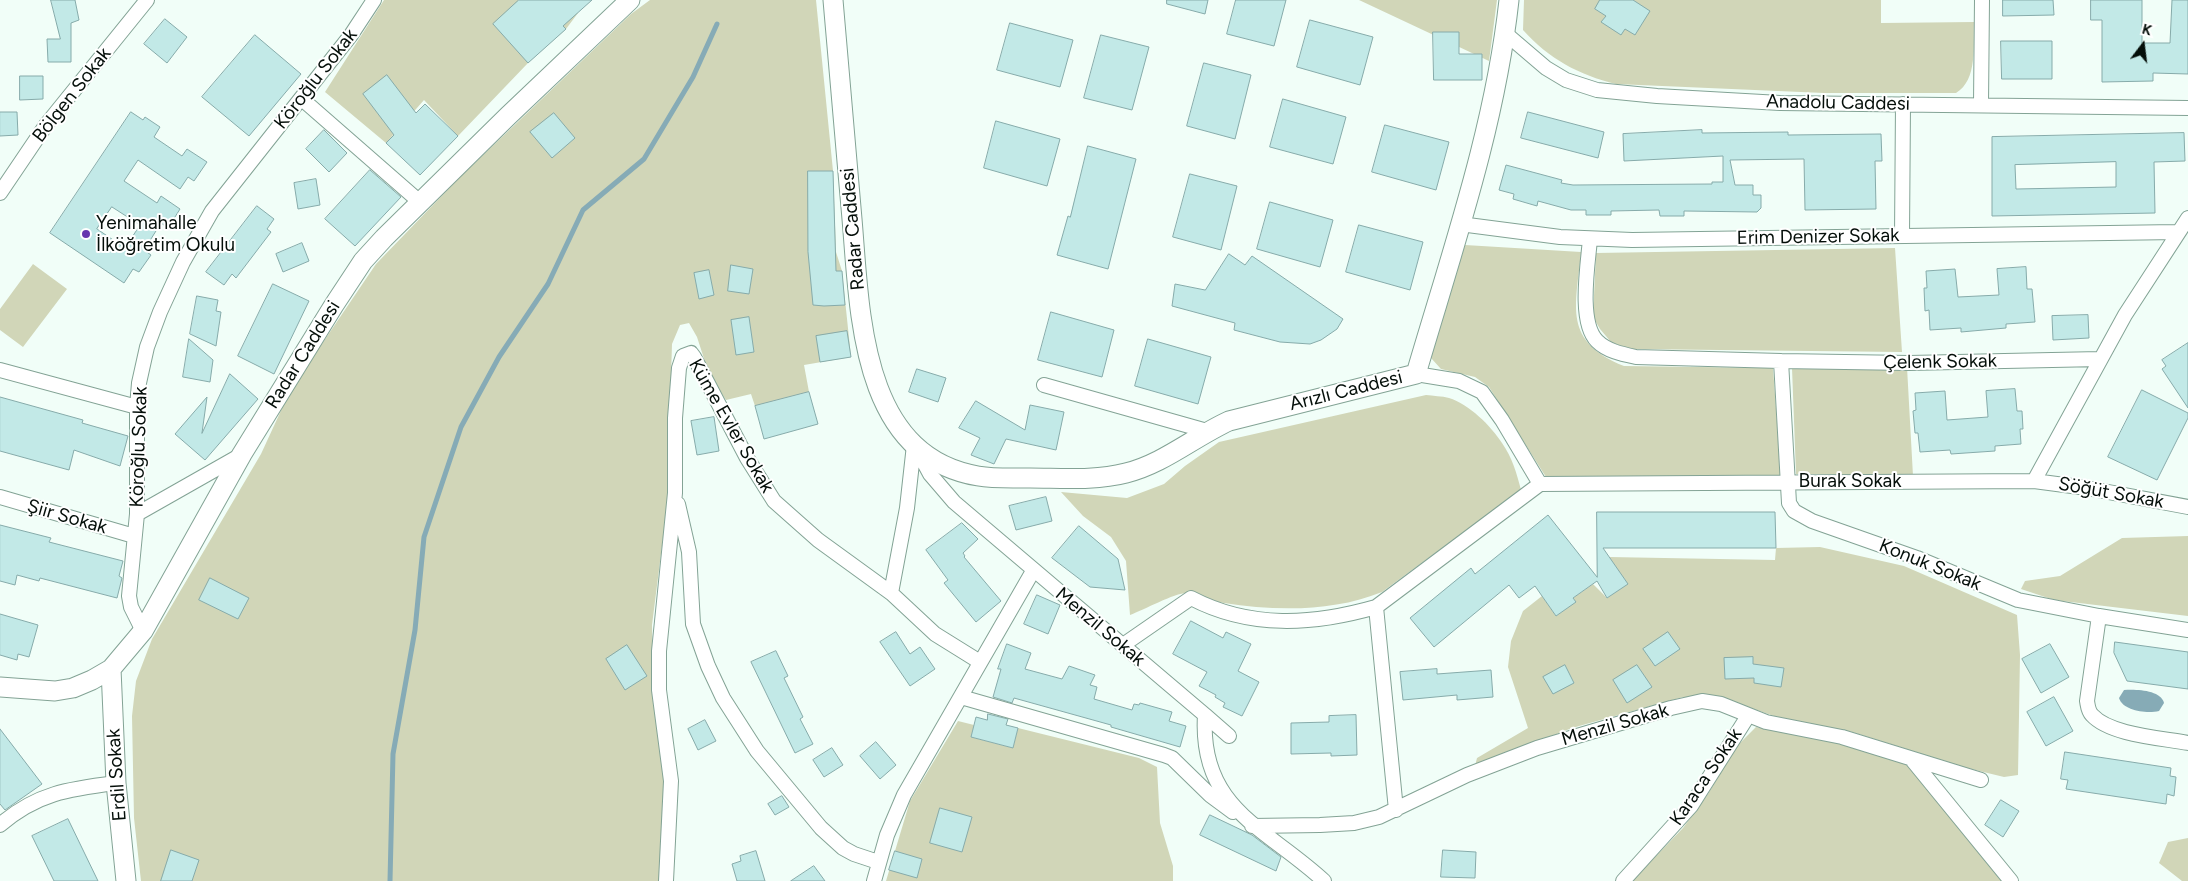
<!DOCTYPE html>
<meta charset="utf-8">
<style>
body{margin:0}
#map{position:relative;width:2188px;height:881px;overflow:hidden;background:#f1fef8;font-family:Figtree,sans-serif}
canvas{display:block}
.north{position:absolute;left:2118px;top:20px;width:50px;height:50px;-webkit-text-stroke:4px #fff;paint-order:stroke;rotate:15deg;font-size:14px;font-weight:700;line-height:20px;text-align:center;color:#040e09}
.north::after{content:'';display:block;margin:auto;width:18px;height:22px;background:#040e09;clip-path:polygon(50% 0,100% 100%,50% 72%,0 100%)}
</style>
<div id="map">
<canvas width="2188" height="881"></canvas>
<div class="north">K</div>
</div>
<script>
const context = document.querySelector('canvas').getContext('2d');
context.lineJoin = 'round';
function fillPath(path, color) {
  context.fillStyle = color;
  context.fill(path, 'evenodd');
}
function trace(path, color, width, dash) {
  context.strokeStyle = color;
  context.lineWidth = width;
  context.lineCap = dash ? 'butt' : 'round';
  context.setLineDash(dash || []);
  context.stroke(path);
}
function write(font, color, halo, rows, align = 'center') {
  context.font = font + ' Figtree,sans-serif';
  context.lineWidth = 4;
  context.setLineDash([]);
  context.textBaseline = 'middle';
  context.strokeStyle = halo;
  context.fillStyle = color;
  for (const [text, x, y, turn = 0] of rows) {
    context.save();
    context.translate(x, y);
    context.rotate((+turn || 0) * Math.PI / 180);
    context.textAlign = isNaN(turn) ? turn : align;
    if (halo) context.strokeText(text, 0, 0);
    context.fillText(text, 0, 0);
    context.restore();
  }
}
fillPath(new Path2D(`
 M384,0H567L578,13L566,29L528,63L458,136L424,100L386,143L325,92Z
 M650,0H816L833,171L836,252L842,271L851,357L804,365L809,392L755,406L751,394L726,400L709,374L697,337L689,323L680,325L672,344L667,506L652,625L653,674L665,787L661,881H141L134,818L132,716L136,681L152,639L261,454L290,391L376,264L460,177L631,14Z
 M1359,0H1497L1489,61Z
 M1524,0H1881V23L1974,22C1973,45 1978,80 1956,93H1824L1616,84C1579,75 1549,59 1523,30Z
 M1465,245L1581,252C1576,307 1562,341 1624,366L1773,368L1781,476L1546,477L1489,387L1475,377L1441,369L1431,358Z
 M1895,248L1902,352L1629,349L1611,342L1600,329L1593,317L1596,253Z
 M33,264L67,289L23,347L0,330V309Z
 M1907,367L1913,476L1796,474L1792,368Z
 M1426,395C1433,396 1442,396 1449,398C1469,404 1491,426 1502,443C1512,457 1517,474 1521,490L1382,592C1333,612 1276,611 1224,603C1212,602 1199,592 1187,593C1174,593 1144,610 1130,615L1126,561L1111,537L1083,516L1061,492L1127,498L1164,484L1185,466L1219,442Z
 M2188,536V616L2054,600L2021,589L2025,581L2060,576L2122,538Z
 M1820,547L1904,566L2017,615L2020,655L2018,775L2004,777L1967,768L1852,732L1774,716L1722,698L1683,697L1572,728L1475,766L1477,758L1528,728L1508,667L1511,641L1523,611L1542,596L1556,616L1575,602L1573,598L1593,584L1607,598L1627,584L1609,557L1775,560L1776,548Z
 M958,721L974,725L971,737L1013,748L1018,728L1139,758L1157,767L1160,823L1173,866V881H886L910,801Z
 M1756,727L1837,742L1909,764L2003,881H1632L1683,828L1708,794L1735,748Z
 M2188,838V881H2182L2159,863L2168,842Z`), '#d1d6b8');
fillPath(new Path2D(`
 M2124,690C2136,689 2161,690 2164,703L2159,711C2147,714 2123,711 2119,698Z`), '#86abb6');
trace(new Path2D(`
 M390,881L393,754L415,630L424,537L461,427L499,357L548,284L583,210L644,159L693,77L717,24`), '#86abb6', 5);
const building = new Path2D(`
 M51,0H75L79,20L71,23V62H48L47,39H60Z
 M519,0H592L563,26L566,29L528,63L493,24Z
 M1167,0H1208L1205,14L1167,4Z
 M1236,0H1286L1274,46L1227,34Z
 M1600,0H1633L1650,11L1635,35L1625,29L1621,35L1601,22L1606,16L1595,9Z
 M2003,0H2053L2054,15L2003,16Z
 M2091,0H2142V43H2170L2172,0H2188V74L2153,73V81L2102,82V20H2091Z
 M165,19L187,37L167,63L144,44Z
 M1310,20L1373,37L1360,85L1297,67Z
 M1010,23L1073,40L1060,87L997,70Z
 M1433,32H1459V54H1482V80H1434Z
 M255,35L301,74L249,136L202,97Z
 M1101,35L1149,47L1132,110L1084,98Z
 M2001,41H2052V79H2002Z
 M1204,63L1251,75L1235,139L1187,126Z
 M387,75L416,113L425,104L458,136L420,175L386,143L394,135L363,94Z
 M20,76H43V99L20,100Z
 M1283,99L1346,117L1333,164L1270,147Z
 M0,112H17L18,135L0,136Z
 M131,112L143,120L145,117L160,127L154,137L182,156L187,149L207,162L194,181L188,177L180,189L138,160L124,181L157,203L161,196L180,209L168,228L161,223L144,250L151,255L139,272L133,269L124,283L50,233ZM112,207L140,225L125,248L97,229Z
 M1528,112L1604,132L1598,158L1521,138Z
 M554,113L575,138L552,158L530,132Z
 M996,121L1060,139L1047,186L984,168Z
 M1385,125L1449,142L1436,190L1372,172Z
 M324,130L347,153L329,172L306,149Z
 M1702,130V133L1788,132V135L1881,134L1882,161H1875L1876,209L1805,210L1804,159L1730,160L1735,185H1753V195H1761V208L1757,212L1684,211V216H1660L1659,210L1611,211V215H1586V210H1571L1538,201L1537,206L1513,199L1514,194L1499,190L1506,165L1562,180L1561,183L1573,185L1712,184V182H1723V156L1624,161L1623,134Z
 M2184,133L2185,161L2154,162L2155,213L1992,216V137ZM2116,162V187L2016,189L2015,165Z
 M1088,146L1136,159L1108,269L1057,255L1068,216L1070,217Z
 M370,170L401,197L355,246L325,219Z
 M808,171H833L836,271H842L845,305L824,306L813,305L808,252Z
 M1190,174L1237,186L1221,250L1173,237Z
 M316,179L320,205L298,209L294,183Z
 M1270,202L1333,220L1320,267L1257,249Z
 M257,206L274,219L267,229L271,232L236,278L232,274L224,285L206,272Z
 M1359,225L1423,242L1410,290L1346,272Z
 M302,243L309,261L283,272L276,254Z
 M1229,254L1245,265L1252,256L1343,319L1337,329L1321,340L1310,344L1280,342L1234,330L1235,323L1172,306L1175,284L1205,290Z
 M731,265L753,269L749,294L728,291Z
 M2026,267L2027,289H2032L2035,322L2006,324V328L1961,332V328L1930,330L1929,310L1925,311L1924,288H1927L1926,271L1955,269L1958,297L1999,295L1997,269Z
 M709,270L714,295L699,299L694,273Z
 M273,284L309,301L274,374L238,356Z
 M197,296L218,300L216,311L221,312L216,346L190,334Z
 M1051,312L1114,330L1102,377L1038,360Z
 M2088,315L2089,338L2053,340L2052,316Z
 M749,317L754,352L736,355L731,320Z
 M847,331L851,357L820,362L816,336Z
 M189,339L213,360L210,382L183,377Z
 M1148,339L1211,357L1198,404L1135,386Z
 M2188,343V408L2162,369L2166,366L2162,360Z
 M917,369L946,378L938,402L909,392Z
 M230,374L258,399L205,460L175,434L207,397L202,433Z
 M2015,389L2017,411H2022L2023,429H2020L2021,444L1995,446V451L1951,454L1950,450L1920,452L1918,433H1915L1913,411L1916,410L1915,393L1945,391L1947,420L1988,417L1986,391Z
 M2142,390L2188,413V418L2157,480L2108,457Z
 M809,392L818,424L764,439L755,406Z
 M0,397L83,420L82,423L128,436L120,466L74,450L69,470L0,451Z
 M976,401L1025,430L1030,405L1064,412L1056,450L1006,439L994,464L971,455L980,438L959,428Z
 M714,417L719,451L697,455L691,421Z
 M1046,497L1052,521L1016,530L1009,506Z
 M1597,512H1775L1776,548H1603L1628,584L1607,598L1597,581L1573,598L1576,602L1556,616L1535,586L1519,598L1509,585L1434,647L1410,618L1471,568L1475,574L1548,515L1597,577Z
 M962,523L978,539L963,553L965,556L964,557L1001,601L976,622L944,583L948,580L926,550Z
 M0,525L51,538L49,542L123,561L119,576L122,578L117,598L40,578L39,581L17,575L15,585L0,581Z
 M1079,526L1118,559L1125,590L1090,587L1052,558Z
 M210,578L249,598L238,619L199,600Z
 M1037,595L1060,605L1048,634L1024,624Z
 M0,614L38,625L29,657L18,654L17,660L0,655Z
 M1191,621L1223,638L1226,632L1251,644L1238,671L1259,682L1242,716L1223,707L1225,703L1215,697L1216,695L1199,686L1207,672L1173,654Z
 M896,632L910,654L920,647L935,669L910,686L880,642Z
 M1668,632L1680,649L1655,666L1643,649Z
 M2115,642L2188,652V689L2127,681L2114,653Z
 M1007,644L1031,653L1025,669L1062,679L1069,666L1095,675L1090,685L1097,687L1094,699L1132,710L1134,704L1139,705L1140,703L1172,712L1169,721L1186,726L1180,747L1111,727V725L1014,698L1012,703L993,697L1001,669H998Z
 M2050,644L2069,677L2041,693L2022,659Z
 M627,645L647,676L625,690L606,659Z
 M776,651L788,676L784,678L803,717L800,719L813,744L795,753L751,662Z
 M1753,657V664L1784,668L1781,687L1754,683V678L1725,679L1724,658Z
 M1565,665L1574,683L1553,694L1543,677Z
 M1637,665L1652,687L1627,703L1613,680Z
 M1437,669V674L1491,670L1493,697L1457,700V695L1403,700L1400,672Z
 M2054,697L2073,731L2046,746L2027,712Z
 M988,714L1008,719L1006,725L1018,728L1013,748L971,737L976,717L987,720Z
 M1356,715L1357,755L1331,756V753L1291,754V723L1329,722V716Z
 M705,720L716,741L698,750L688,729Z
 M0,729L42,784L5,810L0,804Z
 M876,742L896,765L880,779L860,756Z
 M832,748L843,765L824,777L813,760Z
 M2065,752L2171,768L2170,776L2176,777L2174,796L2167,794L2166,804L2066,789L2068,780L2061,779Z
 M782,796L789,807L775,815L768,804Z
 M2001,800L2019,811L2003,837L1985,825Z
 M940,808L972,817L962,852L930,843Z
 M1210,815L1252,835L1281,857L1276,871L1200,835Z
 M68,819L98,881H54L32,836Z
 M171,850L199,860L192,881H161Z
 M1443,850L1476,852L1475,878L1441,877Z
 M756,851L765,881H737L732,864L741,861L740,856Z
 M895,851L922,859L917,878L889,870Z
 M814,866L825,881H791Z`);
fillPath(building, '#c2e9e7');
trace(building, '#86abaa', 1);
const street = new Path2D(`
 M1505,33L1546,68L1566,80L1597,90L1657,96L1780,103L2188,108
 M302,99L421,203
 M1981,104L1982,0
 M0,193L46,125L147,0
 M1460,224L1560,237L1632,240L2177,232
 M1902,236L1903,104
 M1590,239C1588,264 1578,322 1597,341C1607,351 1622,354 1636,357L1781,361
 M2100,359L1909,363L1781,361L1789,503L1794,511L1812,521L1917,558L2018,600L2099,616L2188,630
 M0,370L137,407
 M1416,374L1459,381L1482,392L1502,420L1540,484L2034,481L2087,488L2188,507
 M1044,385L1207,431
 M916,448L930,474L954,502L1205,715C1199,809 1267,828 1324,881
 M2034,481L2125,315L2188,218
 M0,497L134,536
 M678,504L689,552L693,624L708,666L723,698L757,751L821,828L843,848L854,854L878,862
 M137,514L241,455
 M891,593L907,508L914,445
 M1376,607L1396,810
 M2099,616L2087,701C2088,706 2088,711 2092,715C2110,735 2162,738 2188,743
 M143,631L131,607L129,596L137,514V407L139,383L147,347L160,312L183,262L212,211L351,35L374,0
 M1123,645L1191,598C1250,629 1313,625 1376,607L1540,484
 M961,697L1164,755L1172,758L1210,795L1233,812
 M1205,715L1229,736
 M1913,761L2011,881
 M0,825C37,793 69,789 116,783
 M1252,826L1320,825L1354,823L1379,817L1467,775L1537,748L1671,708L1702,701L1721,704L1766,722L1842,737L1981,780
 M666,881L671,781L659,690V651L675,493V418L679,368L683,356L691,353L694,357L747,458L774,501L818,540L891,593L935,634L980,662
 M874,881L887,835L904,795L1033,571
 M1623,881L1691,806L1748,716`);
const secondary = new Path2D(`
 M833,0C840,73 846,146 852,219C860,312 860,456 978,476C995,479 1013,478 1030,478C1061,478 1095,481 1126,473C1163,464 1194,437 1229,421L1416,374C1452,251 1495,128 1509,0
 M111,669L116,783L126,881
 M0,687L55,691L73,688L92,680L111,669L143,631L242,454L334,305L363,261L384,238L508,116L630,0`);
trace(street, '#83a395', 16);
trace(secondary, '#83a395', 21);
trace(street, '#fff', 14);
trace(secondary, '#fff', 19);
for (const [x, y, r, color] of [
 [86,234,5,"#6636ae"]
]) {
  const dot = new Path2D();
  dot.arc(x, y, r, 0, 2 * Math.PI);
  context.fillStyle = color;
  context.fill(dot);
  trace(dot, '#fff', 2);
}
write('19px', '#040e09', '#fff', [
 ["Köroğlu Sokak",316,79,-52],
 ["Bölgen Sokak",72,95,-52],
 ["Anadolu Caddesi",1838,103,1],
 ["Radar Caddesi",853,229,-95],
 ["Erim Denizer Sokak",1818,237,-1],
 ["Radar Caddesi",303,355,-58],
 ["Çelenk Sokak",1940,362,-1],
 ["Arızlı Caddesi",1346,391,-14],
 ["Küme Evler Sokak",731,426,60],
 ["Köroğlu Sokak",139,447,-88],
 ["Burak Sokak",1850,481],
 ["Söğüt Sokak",2111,493,10],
 ["Şiir Sokak",67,517,16],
 ["Konuk Sokak",1930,565,22],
 ["Menzil Sokak",1100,627,40],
 ["Menzil Sokak",1615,725,-16],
 ["Erdil Sokak",117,775,-94],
 ["Karaca Sokak",1706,777,-56]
]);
write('19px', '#040e09', '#fff', [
 ["Yenimahalle",96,223],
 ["İlköğretim Okulu",96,245]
], 'left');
</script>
